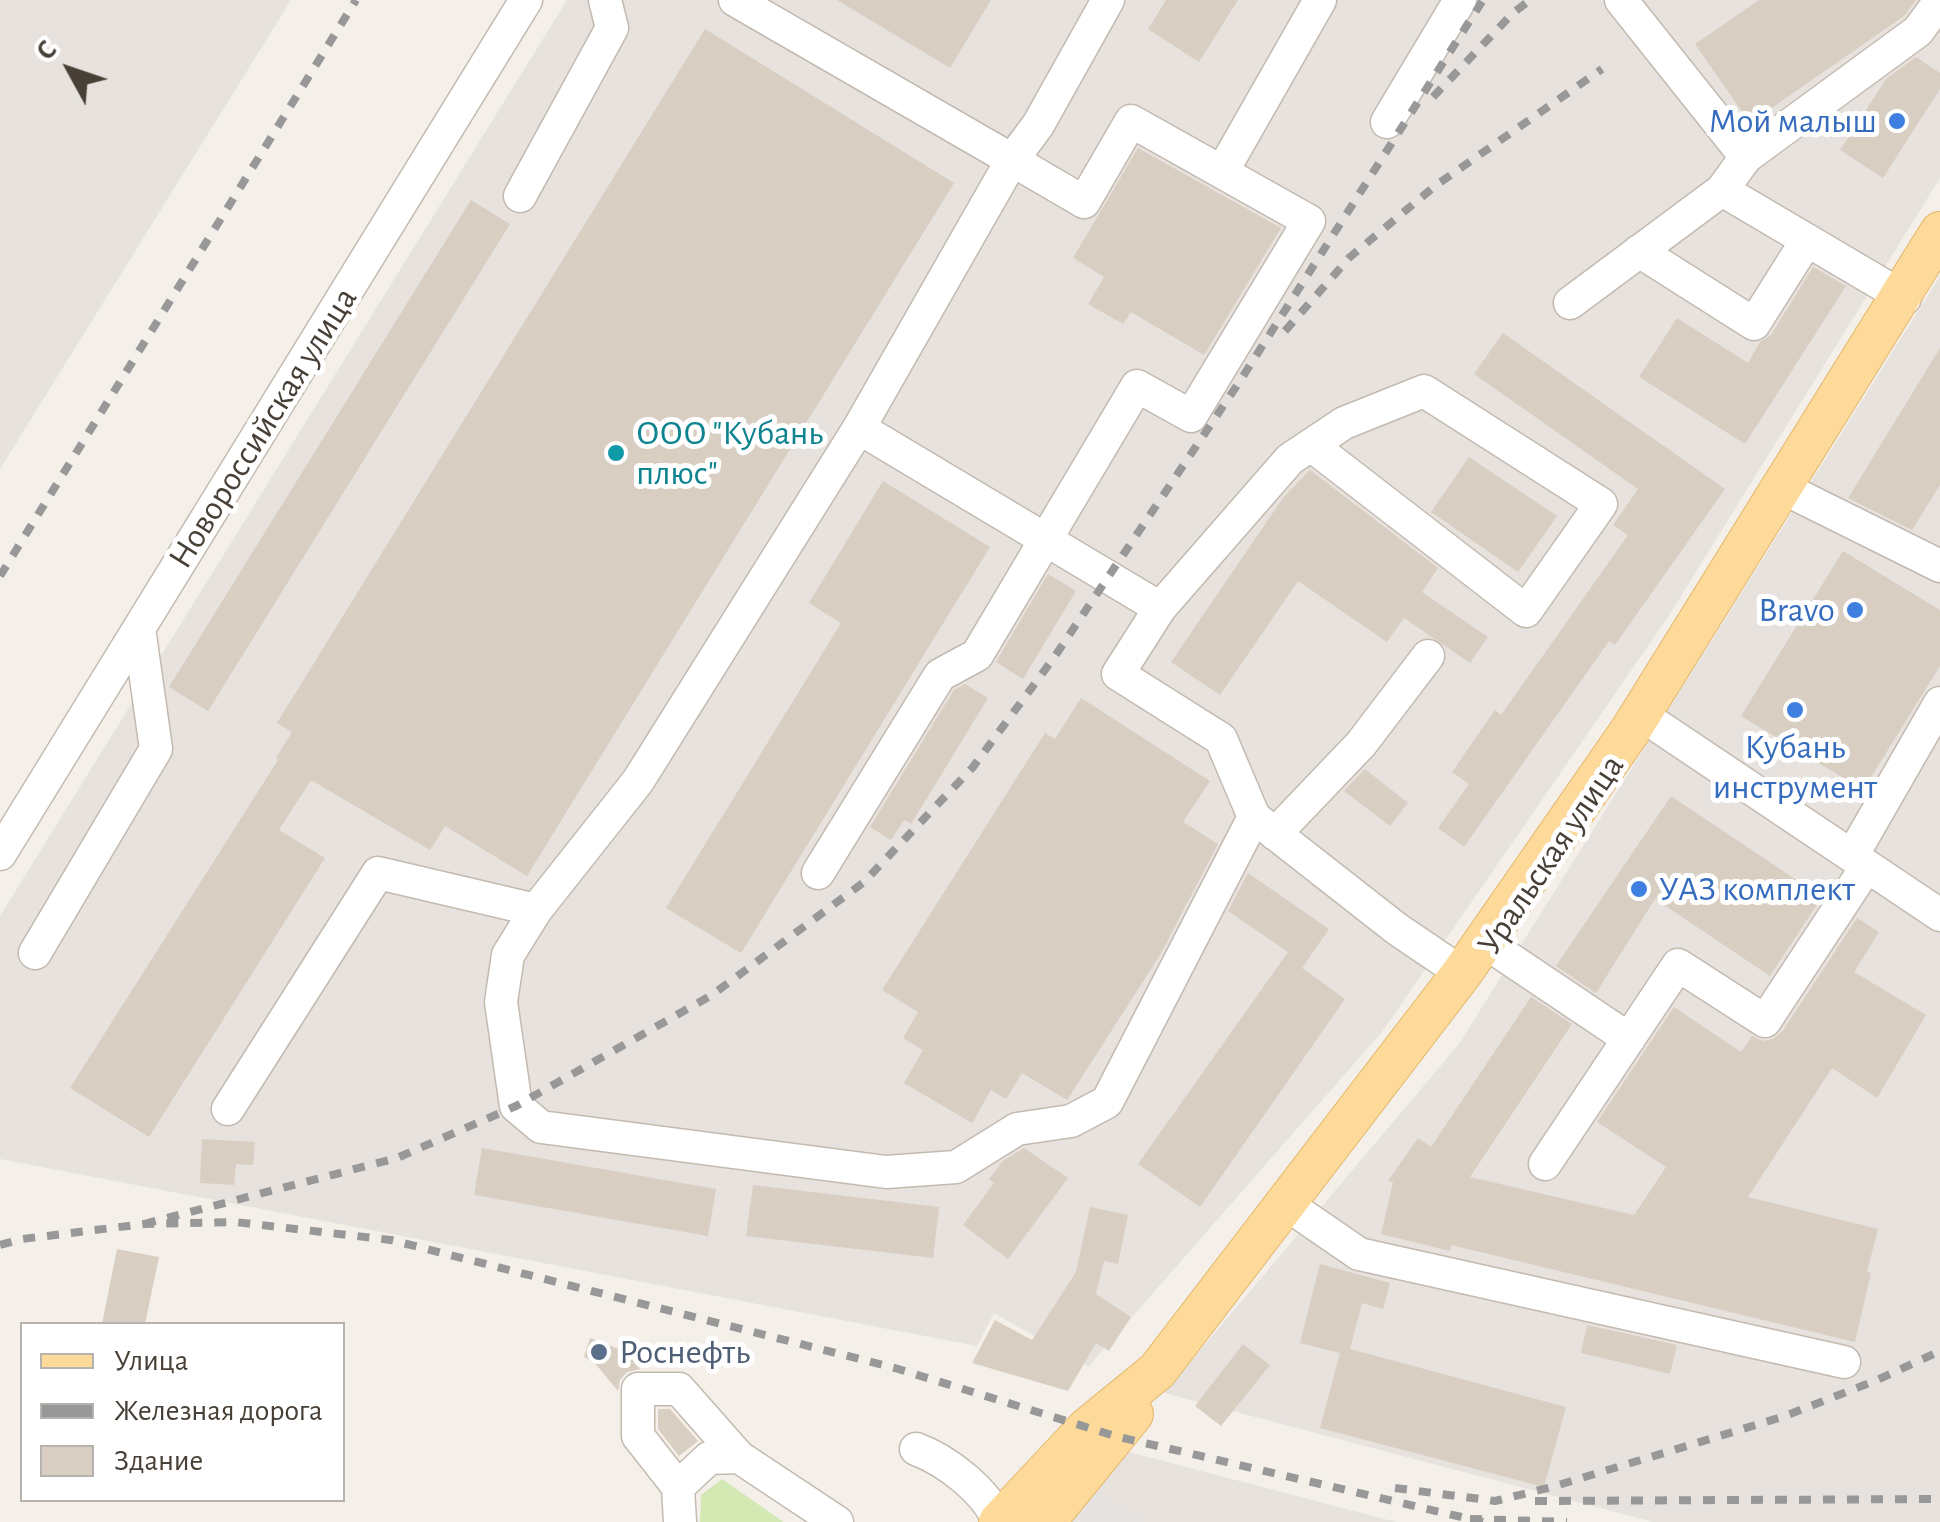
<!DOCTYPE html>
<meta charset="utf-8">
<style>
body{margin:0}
#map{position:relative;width:1940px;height:1522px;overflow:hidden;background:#f4f0e9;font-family:"Alegreya Sans",sans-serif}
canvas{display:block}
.legend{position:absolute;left:20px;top:1322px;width:325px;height:180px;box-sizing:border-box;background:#fff;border:2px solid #b6b3af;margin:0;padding:12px 18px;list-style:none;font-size:30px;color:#484037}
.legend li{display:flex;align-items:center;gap:20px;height:50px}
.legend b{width:50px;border:2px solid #b6b3af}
.north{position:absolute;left:20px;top:20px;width:100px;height:100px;-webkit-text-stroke:8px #fff;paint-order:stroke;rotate:310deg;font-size:28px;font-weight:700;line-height:40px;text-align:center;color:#484037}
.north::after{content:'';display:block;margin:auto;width:35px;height:45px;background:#484037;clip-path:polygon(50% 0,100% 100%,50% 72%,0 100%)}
</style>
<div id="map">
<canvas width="1940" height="1522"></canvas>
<ul class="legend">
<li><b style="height:12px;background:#fdda9a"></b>Улица</li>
<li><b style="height:12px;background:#989898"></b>Железная дорога</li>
<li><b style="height:28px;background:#d9cec2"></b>Здание</li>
</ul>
<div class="north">С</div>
</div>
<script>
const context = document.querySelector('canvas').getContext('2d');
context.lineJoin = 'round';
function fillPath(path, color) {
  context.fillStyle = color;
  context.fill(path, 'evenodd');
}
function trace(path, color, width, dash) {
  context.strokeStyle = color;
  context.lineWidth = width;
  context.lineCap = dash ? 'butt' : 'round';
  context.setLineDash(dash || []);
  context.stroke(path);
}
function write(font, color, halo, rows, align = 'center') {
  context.font = font + ' "Alegreya Sans",sans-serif';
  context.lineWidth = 10;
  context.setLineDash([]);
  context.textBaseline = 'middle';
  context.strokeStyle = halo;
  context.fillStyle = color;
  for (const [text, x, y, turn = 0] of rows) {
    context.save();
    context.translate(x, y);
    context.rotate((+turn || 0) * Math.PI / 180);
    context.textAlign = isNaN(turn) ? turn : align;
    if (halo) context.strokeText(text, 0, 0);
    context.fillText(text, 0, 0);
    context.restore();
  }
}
fillPath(new Path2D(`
 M0,0H291L0,469Z
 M567,0H1940V178L1668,617L1382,1032L1088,1367L994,1313L977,1346L0,1159V916Z
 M1940,276V1522H1653L1164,1393L1459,1044Z
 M1129,1452L1396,1522H1063Z`), '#e7e2de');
fillPath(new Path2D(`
 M722,1479L778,1518L783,1522H700L701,1495Z`), '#d3e8b3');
fillPath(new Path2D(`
 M1093,1494L1144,1522H1068Z`), '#e6e3e1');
fillPath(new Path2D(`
 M837,0H991L950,68Z
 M1166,0H1238L1199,62L1148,29Z
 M1759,0H1916L1904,16L1750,123L1695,44Z
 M705,29L954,183L527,876L445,826L430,850L311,780L279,830L325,858L149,1137L70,1088L278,760L276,758L292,732L277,723Z
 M1916,57L1940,73V89L1883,178L1840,150L1886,79Z
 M1138,148L1281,228L1204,355L1131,312L1123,324L1088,304L1104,277L1073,258Z
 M471,200L510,224L208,711L169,687Z
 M1813,267L1846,286L1745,444L1639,377L1677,318L1748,363L1760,342L1771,335Z
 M1503,333L1725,489L1615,645L1609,641L1464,847L1438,828L1469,784L1452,772L1495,710L1501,715L1628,535L1613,525L1638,489L1474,374Z
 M1940,348V485L1912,530L1848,498Z
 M1469,457L1557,516L1518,572L1431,512Z
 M1310,470L1438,568L1422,592L1488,637L1470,663L1404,618L1387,642L1298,581L1220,695L1171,662L1283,498Z
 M883,481L990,547L741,953L666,908L841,623L809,603Z
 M1843,551L1940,610V666L1863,790L1741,716Z
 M1048,574L1076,591L1023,679L996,662Z
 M965,684L988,698L911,824L904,820L891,840L870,827L954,690Z
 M1081,698L1210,781L1183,822L1218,844L1160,955L1067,1100L1022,1073L1006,1099L991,1090L972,1123L904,1083L923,1050L903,1038L918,1012L882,990L1045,733L1055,739Z
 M1365,769L1408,803L1390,826L1344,791Z
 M1671,796L1822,897L1770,976L1655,899L1596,993L1556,966Z
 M1248,873L1329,929L1302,968L1345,999L1200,1207L1138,1164L1288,952L1228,911Z
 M1857,918L1879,932L1854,972L1926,1015L1877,1098L1832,1068L1748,1197L1878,1229L1867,1272L1871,1273L1855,1342L1451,1245L1450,1251L1381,1234L1393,1182L1388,1181L1418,1138L1431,1147L1531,997L1572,1024L1470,1177L1634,1215L1666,1167L1597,1122L1674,1007L1741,1052L1752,1036L1763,1041L1773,1039L1782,1032Z
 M202,1139L255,1142L253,1165L236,1164L234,1185L200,1183Z
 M482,1148L716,1189L708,1236L474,1195Z
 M1024,1148L1068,1178L1008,1259L963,1225L994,1183L989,1179L1003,1161Z
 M753,1185L939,1207L933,1258L746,1236Z
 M1090,1207L1128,1215L1118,1264L1104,1261L1096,1294L1131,1317L1109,1351L1096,1343L1068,1391L972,1363L995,1320L1032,1340L1076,1272Z
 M117,1249L159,1257L145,1324H102Z
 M1320,1264L1390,1283L1383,1309L1362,1303L1350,1349L1566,1407L1544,1487L1320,1428L1340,1353L1300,1343Z
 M1587,1325L1677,1345L1670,1374L1581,1353Z
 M590,1338L626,1352L640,1369L627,1372L620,1380L618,1391L593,1361L584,1357Z
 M1243,1344L1270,1365L1221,1426L1195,1406Z
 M658,1409H670L698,1441L679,1456L658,1429Z`), '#d9cec2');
const minor = new Path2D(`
 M735,0L1012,160L1038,125L1108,0
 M1387,122L1460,0
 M1746,157L1918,31L1940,1
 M1222,172L1320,0
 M1722,190L1905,298
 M520,196L612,28L605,0
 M1639,251L1754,324L1807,240
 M1570,303L1722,190L1746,157L1621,0
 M859,428L1160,608L1118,674L1221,739L1254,817L1397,929L1462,973
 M1787,490L1940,566
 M1160,608L1290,459L1344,423L1424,391L1601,504L1526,611L1311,445
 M1646,718L1940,915
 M1275,834L1361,744L1428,656
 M0,854L526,0
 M1852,856L1940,703
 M818,873L940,675L977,655L1137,386L1191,416L1309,221L1131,121L1084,202L1012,160L859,428L638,781L536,910L508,955L501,1002L516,1106L541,1127L886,1172L956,1167L1017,1129L1071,1121L1107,1102L1254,817
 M1489,945L1629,1039
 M35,953L156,749L139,628
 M228,1109L378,873L536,910
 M1545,1164L1678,965L1765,1021L1867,866
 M1292,1208L1359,1254L1844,1362
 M916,1449C948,1461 987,1492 999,1522
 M678,1487L709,1458L739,1457
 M680,1522L678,1487L638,1436V1389H679L739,1457L837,1522`);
const major = new Path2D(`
 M999,1522L1087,1428L1157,1371L1462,973L1630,731L1940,232
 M1045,1522L1133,1414`);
trace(minor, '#c3baaf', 35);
trace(major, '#e3b669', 42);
trace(minor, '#fff', 32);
trace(major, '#fdda9a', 40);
trace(new Path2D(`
 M1433,97L1513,13L1530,0
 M1285,331L1350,257L1435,186L1602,69
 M0,576L356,0
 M144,1224L397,1158L516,1106L712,995L864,882L973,767L1053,659L1238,384L1483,0
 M0,1245L22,1239L144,1224L235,1222L391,1240L895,1368L1115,1436L1483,1522
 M1395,1488L1495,1501L1552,1487L1785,1416L1877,1380L1940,1351
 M1535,1501L1940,1499
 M1470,1519L1567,1522`), '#989898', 8, [12, 12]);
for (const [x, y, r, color] of [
 [1897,121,10,"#3f7fe0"],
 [616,453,10,"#0f9aa8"],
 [1855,610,10,"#3f7fe0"],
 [1795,710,10,"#3f7fe0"],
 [1639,889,10,"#3f7fe0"],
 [599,1352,10,"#5c6f8a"]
]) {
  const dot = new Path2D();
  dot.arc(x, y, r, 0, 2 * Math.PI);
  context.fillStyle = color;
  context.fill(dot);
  trace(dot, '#fff', 4);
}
write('35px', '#366cbe', '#fff', [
 ["Мой малыш",1877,121],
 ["Bravo",1835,610],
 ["Кубань",1795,747,"center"],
 ["инструмент",1795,787,"center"],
 ["УАЗ комплект",1659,889,"left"]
], 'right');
write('35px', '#484037', '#fff', [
 ["Новороссийская улица",263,428,-58],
 ["Уральская улица",1551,855,-56]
]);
write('35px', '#0d838f', '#fff', [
 ["ООО \"Кубань",636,433],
 ["плюс\"",636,473]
], 'left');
write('35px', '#4e5e75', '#fff', [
 ["Роснефть",619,1352]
], 'left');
</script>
